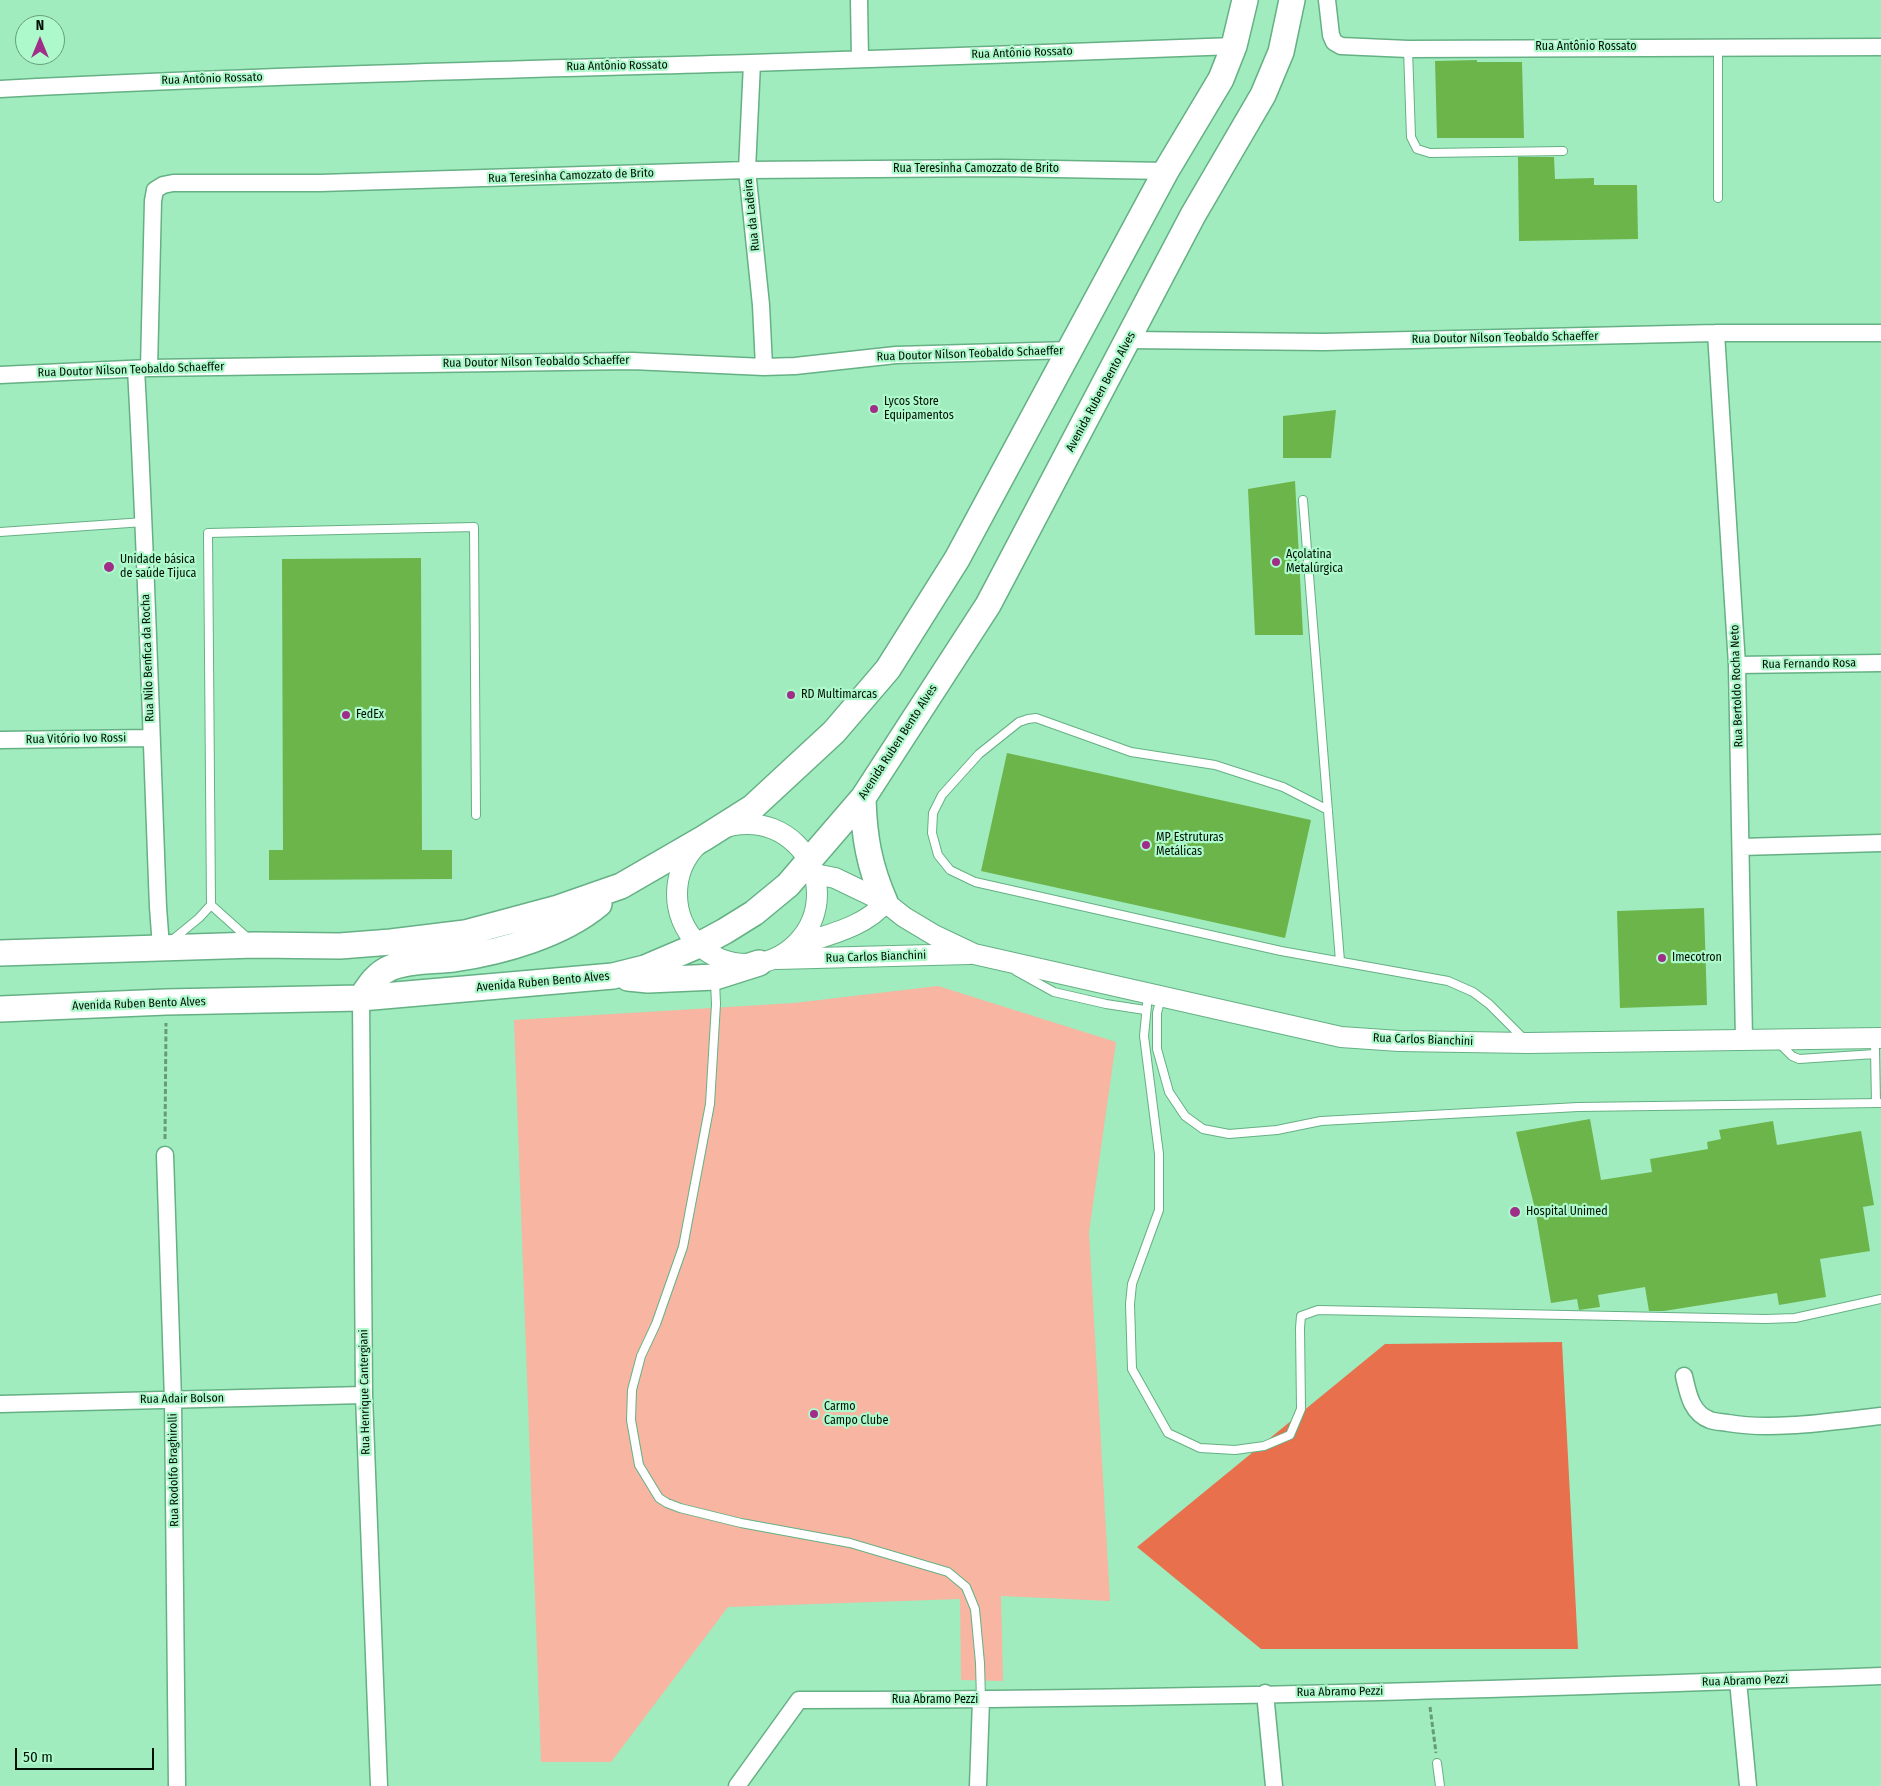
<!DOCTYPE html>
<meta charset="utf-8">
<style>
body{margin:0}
#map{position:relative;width:1881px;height:1786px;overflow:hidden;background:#a0ecbe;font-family:"Fira Sans Condensed",sans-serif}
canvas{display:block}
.north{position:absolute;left:15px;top:15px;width:50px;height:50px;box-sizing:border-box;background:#adf9cb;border:1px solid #689c7c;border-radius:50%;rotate:0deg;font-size:14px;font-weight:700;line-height:20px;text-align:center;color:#001005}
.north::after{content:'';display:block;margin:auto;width:18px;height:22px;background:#a02e89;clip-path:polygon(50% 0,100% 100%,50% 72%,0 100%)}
.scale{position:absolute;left:15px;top:1748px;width:139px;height:22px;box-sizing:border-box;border:2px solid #001005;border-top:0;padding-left:6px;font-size:15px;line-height:18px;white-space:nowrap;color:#001005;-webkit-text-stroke:4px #adf9cb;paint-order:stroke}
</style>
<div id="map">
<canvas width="1881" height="1786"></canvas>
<div class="north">N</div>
<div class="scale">50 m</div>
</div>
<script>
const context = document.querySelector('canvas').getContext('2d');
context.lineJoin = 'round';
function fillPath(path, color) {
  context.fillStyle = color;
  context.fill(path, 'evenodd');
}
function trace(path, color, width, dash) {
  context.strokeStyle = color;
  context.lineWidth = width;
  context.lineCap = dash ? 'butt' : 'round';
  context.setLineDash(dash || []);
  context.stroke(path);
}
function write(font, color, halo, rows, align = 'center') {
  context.font = font + ' "Fira Sans Condensed",sans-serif';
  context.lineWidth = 4.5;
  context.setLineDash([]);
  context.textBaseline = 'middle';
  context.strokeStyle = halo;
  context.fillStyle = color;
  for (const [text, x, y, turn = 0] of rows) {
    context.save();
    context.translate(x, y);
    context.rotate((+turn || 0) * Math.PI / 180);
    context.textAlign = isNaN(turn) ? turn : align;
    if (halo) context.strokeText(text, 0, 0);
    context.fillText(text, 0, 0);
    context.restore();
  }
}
fillPath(new Path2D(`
 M938,986L1116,1042L1089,1232L1110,1601L1001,1596L1003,1681L961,1680L960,1599L728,1607L611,1762H541L514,1020L794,1003Z`), '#f7b5a2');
fillPath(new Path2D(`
 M1562,1342L1578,1649H1261L1137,1547L1385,1344Z`), '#e9704c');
fillPath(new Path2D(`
 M1477,60V62H1522L1524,138H1437L1435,61Z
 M1518,157H1554L1555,179L1594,178V185H1637L1638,239L1519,241Z
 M1336,410L1331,458H1283V416Z
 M1295,481L1303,635H1255L1248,489Z
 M421,558L422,850H452V879L269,880V850H283L282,559Z
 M1007,753L1311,820L1285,938L981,871Z
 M1704,908L1707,1005L1620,1008L1617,911Z
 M1590,1119L1601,1180L1652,1172L1650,1159L1708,1149L1707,1142L1721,1139L1719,1130L1773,1121L1777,1145L1861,1131L1874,1205L1863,1207L1870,1251L1820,1259L1826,1297L1779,1305L1777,1293L1664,1311H1649L1645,1287L1598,1295L1600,1307L1579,1310L1577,1299L1551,1303L1535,1209L1516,1132Z`), '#6cb54b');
const service = new Path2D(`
 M1718,47V198
 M1408,49L1411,137L1417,149L1430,153L1563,151
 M1303,500L1340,961
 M0,532L144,522
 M1328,810L1283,787L1215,765L1131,752L1036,718L1028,719L1019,722L979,754L942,795L933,813L932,833L938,855L950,870L975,882L1281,951L1448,981L1473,992L1489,1004L1525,1040
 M211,905L250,940
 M171,941L199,918L211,905L208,533L474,527L476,815
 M1016,971L1054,992L1106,1004L1145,1010
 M715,981L716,1004L710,1104L683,1247L656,1324L641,1356L632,1390L631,1420L639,1465L659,1498L667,1503L680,1508L741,1523L850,1543L948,1572L966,1587L975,1609L980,1663L981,1700
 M1148,995L1144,1036L1159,1154V1210L1132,1284L1130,1304L1132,1369L1168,1433L1200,1448L1235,1450L1264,1446L1290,1435L1301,1409L1300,1328L1301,1316L1318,1310L1765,1319L1795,1318L1881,1299
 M1161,997L1157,1013V1049L1169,1092L1185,1116L1203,1129L1229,1134L1277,1130L1321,1121L1578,1107L1881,1103
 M1779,1043L1792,1056L1799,1059L1875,1054
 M1875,1050L1876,1103
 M1437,1763L1440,1786`);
const minor = new Path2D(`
 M859,0L860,59
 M1327,0L1331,35L1334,42L1341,46L1408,49L1881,47
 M752,63L747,170L761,305L764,367
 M0,89C250,76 500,70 750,63C911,58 1073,52 1234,46
 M1716,333L1737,665L1744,1040
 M1128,340L1324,342L1716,333H1881
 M149,368L153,201L155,190L163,185L173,183H320L747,170L1001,168L1166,171
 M136,369C146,548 151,728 158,907L161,947
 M0,375L149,368L632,361L764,367L795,366L896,355L1071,350
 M1737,665L1881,663
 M0,740L151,738
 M1741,847L1881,843
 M361,998L364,1395L379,1786
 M165,1155L173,1400L177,1786
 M1684,1376C1688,1393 1691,1413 1710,1420C1715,1422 1723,1422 1728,1423C1774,1431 1834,1421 1881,1416
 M0,1404L364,1395
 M1738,1681L1748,1786
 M1265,1693L1274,1786
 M737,1786L799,1700C1160,1700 1521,1689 1881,1676
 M978,1786L981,1700`);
const tertiary = new Path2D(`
 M677 894a70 70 0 1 1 140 0a70 70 0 1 1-140 0Z
 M815,874L835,878L885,902L904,917L934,935L974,954L1341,1037L1399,1041L1528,1043L1881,1038
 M795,946C823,936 867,927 885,902
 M777,959L970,954`);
const primary = new Path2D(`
 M863,798C864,836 869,866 885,902
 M0,953L255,945L340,946L391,942L465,933L558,908L621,886L704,838L753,807L834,732L888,669L957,559L1166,171L1221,79L1234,46L1245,0
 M628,978L648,980L715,977L759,963
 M361,998C369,986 376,974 390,968C407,960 435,961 454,959C502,952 562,935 599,904
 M0,1009L166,1002L361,998L613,976L645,968L699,945L725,931L754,913L788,885L863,798L988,605L1193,215L1263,95L1281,52L1292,0`);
trace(service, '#65b084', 10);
trace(minor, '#65b084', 19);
trace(tertiary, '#65b084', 22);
trace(primary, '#65b084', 28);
trace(new Path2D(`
 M165,1139L166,1023
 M1430,1707L1436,1753`), '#659b7a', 3, [5, 2.5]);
trace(service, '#fff', 8);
trace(minor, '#fff', 16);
trace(tertiary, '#fff', 20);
trace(primary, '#fff', 25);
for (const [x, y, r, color] of [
 [874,409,5,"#a02e89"],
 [1276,562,5,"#a02e89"],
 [109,567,6,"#a02e89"],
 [791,695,5,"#a02e89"],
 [346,715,5,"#a02e89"],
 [1146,845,5,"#a02e89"],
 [1662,958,5,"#a02e89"],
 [1515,1212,6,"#a02e89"],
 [814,1414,5,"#a02e89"]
]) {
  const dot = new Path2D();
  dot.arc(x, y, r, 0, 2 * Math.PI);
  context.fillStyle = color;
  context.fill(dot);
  trace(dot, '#adf9cb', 2);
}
write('12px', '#001005', '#adf9cb', [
 ["Rua Antônio Rossato",1586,47],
 ["Rua Antônio Rossato",1022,53,-2],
 ["Rua Antônio Rossato",617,66,-1],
 ["Rua Antônio Rossato",212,79,-2],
 ["Rua Teresinha Camozzato de Brito",976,169],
 ["Rua Teresinha Camozzato de Brito",571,176,-2],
 ["Rua da Ladeira",752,215,-96],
 ["Rua Doutor Nílson Teobaldo Schaeffer",1505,338,-1],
 ["Rua Doutor Nílson Teobaldo Schaeffer",970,354,-2],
 ["Rua Doutor Nílson Teobaldo Schaeffer",536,362,-1],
 ["Rua Doutor Nílson Teobaldo Schaeffer",131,370,-2],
 ["Avenida Ruben Bento Alves",1101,392,-62],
 ["Rua Nilo Benfica da Rocha",148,658,-92],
 ["Rua Fernando Rosa",1809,664,-1],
 ["Rua Bertoldo Rocha Neto",1737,686,-92],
 ["Rua Vitório Ivo Rossi",76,739,-1],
 ["Avenida Ruben Bento Alves",898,742,-57],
 ["Rua Carlos Bianchini",876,957,-2],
 ["Avenida Ruben Bento Alves",543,982,-5],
 ["Avenida Ruben Bento Alves",139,1004,-2],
 ["Rua Carlos Bianchini",1423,1040,2],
 ["Rua Henrique Cantergiani",365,1392,-91],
 ["Rua Adair Bolson",182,1399,-1],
 ["Rua Rodolfo Braghirolli",174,1470,-91],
 ["Rua Abramo Pezzi",1745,1681,-2],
 ["Rua Abramo Pezzi",1340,1692,-1],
 ["Rua Abramo Pezzi",935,1700]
]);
write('12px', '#001005', '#adf9cb', [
 ["Lycos Store",884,402],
 ["Equipamentos",884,416],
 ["Açolatina",1286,555],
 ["Metalúrgica",1286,569],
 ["Unidade básica",120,560],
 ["de saúde Tijuca",120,574],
 ["RD Multimarcas",801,695],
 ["FedEx",356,715],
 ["MP Estruturas",1156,838],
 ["Metálicas",1156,852],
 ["Imecotron",1672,958],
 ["Hospital Unimed",1526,1212],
 ["Carmo",824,1407],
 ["Campo Clube",824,1421]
], 'left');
</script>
